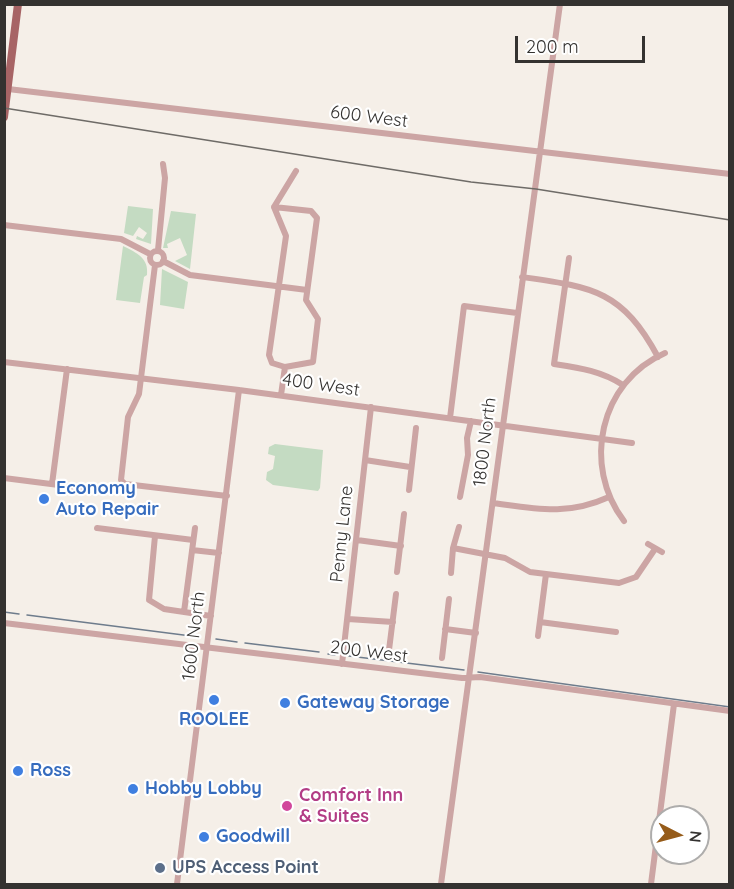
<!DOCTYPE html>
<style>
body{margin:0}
#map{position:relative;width:734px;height:889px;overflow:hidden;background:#f5efe8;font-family:Quicksand,sans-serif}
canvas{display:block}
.frame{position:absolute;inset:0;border:6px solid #343230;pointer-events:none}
.north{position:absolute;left:650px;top:805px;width:60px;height:60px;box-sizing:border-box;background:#fff;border:2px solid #aeadac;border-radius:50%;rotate:96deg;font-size:16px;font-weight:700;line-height:24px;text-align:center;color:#343230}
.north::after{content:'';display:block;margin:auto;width:21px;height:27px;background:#965c1a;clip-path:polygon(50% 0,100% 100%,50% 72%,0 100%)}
.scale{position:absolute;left:515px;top:36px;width:130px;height:27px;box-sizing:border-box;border:3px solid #343230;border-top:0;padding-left:8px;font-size:18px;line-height:21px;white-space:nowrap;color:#343230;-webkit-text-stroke:4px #fff;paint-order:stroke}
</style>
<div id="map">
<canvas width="734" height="889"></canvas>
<div class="frame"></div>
<div class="north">N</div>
<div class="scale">200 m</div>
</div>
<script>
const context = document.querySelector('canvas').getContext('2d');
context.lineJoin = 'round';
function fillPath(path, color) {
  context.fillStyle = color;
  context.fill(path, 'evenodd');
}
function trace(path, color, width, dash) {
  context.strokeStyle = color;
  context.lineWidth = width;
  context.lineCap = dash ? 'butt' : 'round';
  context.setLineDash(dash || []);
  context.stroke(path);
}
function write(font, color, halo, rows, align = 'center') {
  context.font = font + ' Quicksand,sans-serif';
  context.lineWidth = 4.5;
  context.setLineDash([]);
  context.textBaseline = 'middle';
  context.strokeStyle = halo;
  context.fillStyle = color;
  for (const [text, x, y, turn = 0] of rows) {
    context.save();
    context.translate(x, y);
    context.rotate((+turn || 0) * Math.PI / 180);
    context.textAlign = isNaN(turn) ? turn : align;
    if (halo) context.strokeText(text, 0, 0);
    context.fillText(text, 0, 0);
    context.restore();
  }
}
fillPath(new Path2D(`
 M128,206L153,209L151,244L136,239L137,236L143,239L147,233L139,227L133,236L124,233Z
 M171,211L196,214L190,269L175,261L187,255L180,238L167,244L168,248H163Z
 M123,246C137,253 149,258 147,275L144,277L140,303L116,300Z
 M162,269L188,282L184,309L160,305Z
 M275,444L323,450L320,488L318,491L273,485L266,480L267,472L273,469L275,456L268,454L269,447Z`), '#c4dbc2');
trace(new Path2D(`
 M4,612L19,614
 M27,615L199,637
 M216,639L237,642
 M245,643L319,652
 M328,654L335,655
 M349,656L464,670
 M478,672L730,707`), '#6e7c8c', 1.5);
trace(new Path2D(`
 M8,89L730,174
 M274,207L311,211L317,218L306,300L318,319L313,362L285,367L272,363L269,355L286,236L274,207L296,171
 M4,225L121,239L150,254
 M158,250L165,178L163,164
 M150 258a7 7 0 1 1 14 0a7 7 0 1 1-14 0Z
 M569,258L554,364C580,368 601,371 623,385
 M163,261L190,275L307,290
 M155,265L139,394L128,417L121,480L125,484L227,496
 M522,277C592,287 622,290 658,357
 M4,362L239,390L632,443
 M281,395L285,367
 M450,418L464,306L517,313
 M365,460L410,467
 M4,478L90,489
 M52,484L67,369
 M409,490L416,428
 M460,497L468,455L467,438L471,421
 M493,503C537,509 567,516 609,497
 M624,521C582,466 599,382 665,353
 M97,528L193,540
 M155,536L149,600L164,609L211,616
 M357,540L401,546
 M648,544L662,552
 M453,548L505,558L530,572L619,583L636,577L655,549
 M192,550L219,553
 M397,572L404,514
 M451,573L453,548L459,527
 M184,612L195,528
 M348,619L393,622
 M540,622L616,632
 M4,623L462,678L480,677L730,711
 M445,629L476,633
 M538,636L546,574
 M389,650L396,594
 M442,658L449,599
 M342,664L371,407
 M177,884L239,390
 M441,884L560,4
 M651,884L674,704`), '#cca5a4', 6);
trace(new Path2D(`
 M4,117L18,4`), '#a76465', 8);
trace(new Path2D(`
 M4,108L471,182L536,189L730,220`), '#6e6b67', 1.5);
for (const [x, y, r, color] of [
 [44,499,6,"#3f7fe0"],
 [214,700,6,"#3f7fe0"],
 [285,703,6,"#3f7fe0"],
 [18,771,6,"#3f7fe0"],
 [133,789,6,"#3f7fe0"],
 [287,806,6,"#d1479c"],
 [204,837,6,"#3f7fe0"],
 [160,868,6,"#5c6f8a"]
]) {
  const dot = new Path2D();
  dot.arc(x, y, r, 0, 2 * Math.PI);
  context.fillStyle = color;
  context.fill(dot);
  trace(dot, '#fff', 2);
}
write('18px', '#343230', '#fff', [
 ["600 West",369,117,7],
 ["400 West",321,385,8],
 ["1800 North",485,442,-83],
 ["Penny Lane",342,534,-84],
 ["1600 North",194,636,-83],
 ["200 West",369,652,7]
]);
write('bold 18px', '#366cbe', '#fff', [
 ["Economy",56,489],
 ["Auto Repair",56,510],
 ["Gateway Storage",297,703],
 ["ROOLEE",214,720,"center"],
 ["Ross",30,771],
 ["Hobby Lobby",145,789],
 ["Goodwill",216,837]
], 'left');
write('bold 18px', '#b23c85', '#fff', [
 ["Comfort Inn",299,796],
 ["& Suites",299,817]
], 'left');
write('bold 18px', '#4e5e75', '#fff', [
 ["UPS Access Point",172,868]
], 'left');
</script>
